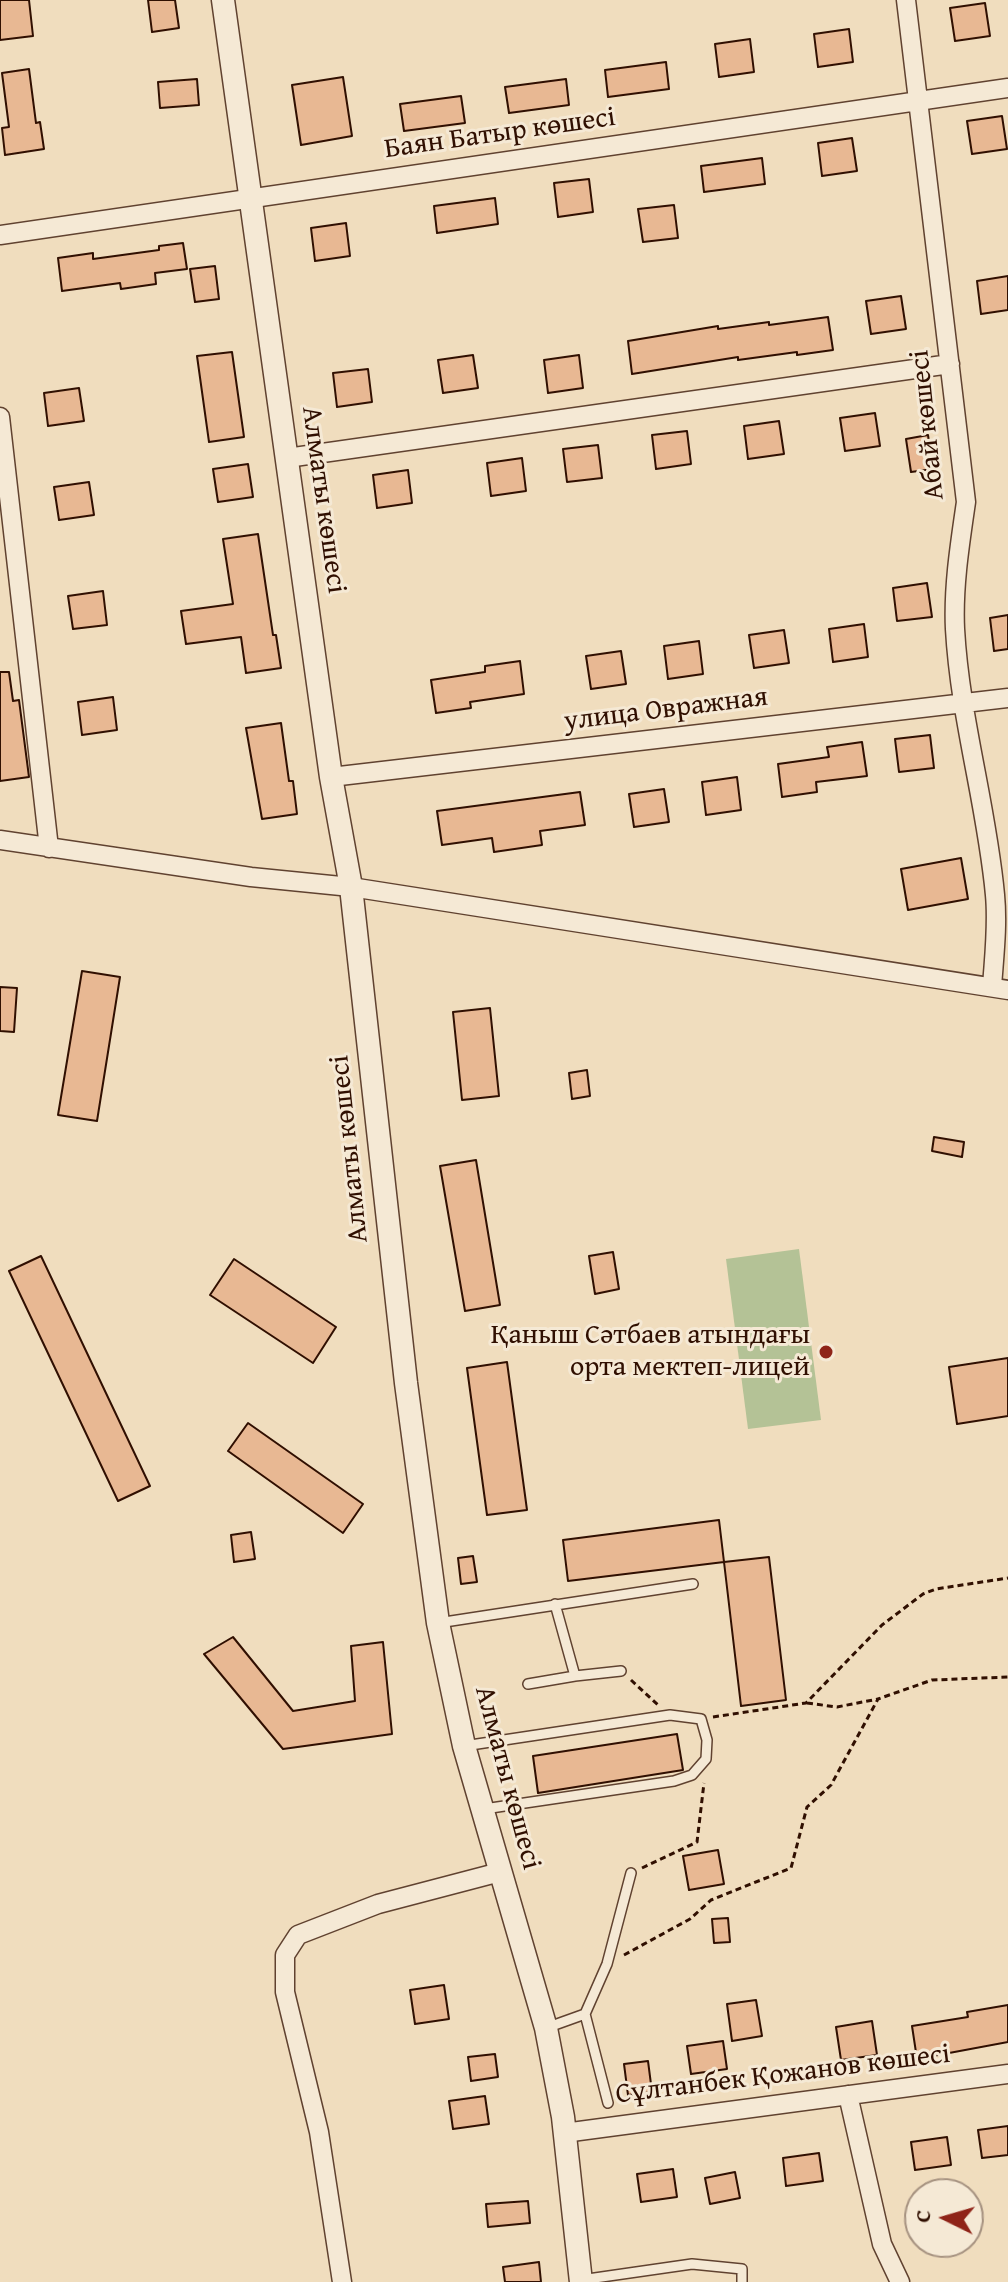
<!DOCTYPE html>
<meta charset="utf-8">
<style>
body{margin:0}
#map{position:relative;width:1008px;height:2282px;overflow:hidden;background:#f0ddbe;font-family:"Gentium Book Plus",serif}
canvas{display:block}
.north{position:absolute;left:904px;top:2178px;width:80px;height:80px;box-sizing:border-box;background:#f5e9d5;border:2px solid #a69280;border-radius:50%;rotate:275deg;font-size:22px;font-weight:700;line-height:32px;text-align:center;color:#300f01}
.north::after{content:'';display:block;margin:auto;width:28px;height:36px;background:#8f2418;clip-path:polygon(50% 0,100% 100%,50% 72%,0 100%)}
</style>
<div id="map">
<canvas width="1008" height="2282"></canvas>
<div class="north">С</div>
</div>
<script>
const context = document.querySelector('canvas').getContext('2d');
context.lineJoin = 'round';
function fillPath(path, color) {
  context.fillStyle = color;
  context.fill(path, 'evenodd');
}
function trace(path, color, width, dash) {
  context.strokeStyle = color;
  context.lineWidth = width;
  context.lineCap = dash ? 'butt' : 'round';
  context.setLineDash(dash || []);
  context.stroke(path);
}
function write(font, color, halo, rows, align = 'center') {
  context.font = font + ' "Gentium Book Plus",serif';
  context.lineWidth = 6;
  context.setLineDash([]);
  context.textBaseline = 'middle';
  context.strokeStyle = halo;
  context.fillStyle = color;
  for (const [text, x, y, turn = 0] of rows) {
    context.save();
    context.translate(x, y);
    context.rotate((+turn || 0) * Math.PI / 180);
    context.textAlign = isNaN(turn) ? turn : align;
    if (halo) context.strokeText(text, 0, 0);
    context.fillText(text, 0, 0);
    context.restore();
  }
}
fillPath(new Path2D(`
 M799,1249L821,1420L748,1429L726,1259Z`), '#b4c296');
const building = new Path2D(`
 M0,0H29L33,36L0,40Z
 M148,0H175L179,28L152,32Z
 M985,3L990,36L955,41L950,8Z
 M849,29L853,62L818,67L814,34Z
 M750,39L754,72L719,77L715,44Z
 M666,62L669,89L608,97L605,70Z
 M29,69L36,123L40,122L44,149L5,155L2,128L9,127L2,73Z
 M343,77L352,136L301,145L292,85Z
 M197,79L199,105L160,108L158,82Z
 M566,79L569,105L509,113L505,87Z
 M461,96L465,123L404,131L400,104Z
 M1002,116L1007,149L972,154L967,121Z
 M852,138L857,171L822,176L818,143Z
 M762,158L765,184L704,192L701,166Z
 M589,179L593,212L558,217L554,183Z
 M495,198L498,224L437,233L434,206Z
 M674,205L678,238L643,242L638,209Z
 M346,223L350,256L315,261L311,228Z
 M183,243L187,269L155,273L156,284L121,289L120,283L62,291L58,258L93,253V259L159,250V246Z
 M215,266L219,299L195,302L190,269Z
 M1008,276V310L981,314L977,281Z
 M901,296L906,329L871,334L866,301Z
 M828,317L833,350L797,355V352L738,360V357L632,374L628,341L718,326V329L769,322V325Z
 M232,352L244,437L209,442L197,356Z
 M473,355L478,388L443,393L438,360Z
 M579,355L583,388L548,393L544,360Z
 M368,369L372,402L337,407L333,373Z
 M79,388L84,421L48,426L44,393Z
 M875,413L880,446L845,451L840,418Z
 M779,421L784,454L748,459L744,426Z
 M687,431L691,464L656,469L652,435Z
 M928,435L933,469L911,472L906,439Z
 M598,445L602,478L567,482L563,449Z
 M522,458L526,491L491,496L487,463Z
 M248,464L253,497L218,502L213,469Z
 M408,470L412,503L377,508L373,475Z
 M89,482L94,515L59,520L54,487Z
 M258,534L273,635H276L281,668L246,673L241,637L186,644L181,611L233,604L223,539Z
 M927,583L932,617L897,621L893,588Z
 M103,591L107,625L73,629L68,596Z
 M1008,615V649L994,651L990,618Z
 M864,624L868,657L833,662L829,629Z
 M784,630L789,663L754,668L749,635Z
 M699,641L703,674L668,679L664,646Z
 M621,651L626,684L591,689L586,656Z
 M520,661L524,694L470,702L471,708L436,713L431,680L485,672V666Z
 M0,672H9L13,701L19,700L29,777L0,781Z
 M113,697L117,730L82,735L78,702Z
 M281,723L289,781H293L297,814L262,819L246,728Z
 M930,735L934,768L899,772L895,739Z
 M862,742L867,776L816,782L817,792L782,797L778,764L829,757L827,747Z
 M737,777L741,810L706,815L702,782Z
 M664,789L669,822L634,827L629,794Z
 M580,792L585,825L540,831L542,845L494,852L492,838L442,845L437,811Z
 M961,858L968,899L908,910L901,869Z
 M82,971L120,977L97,1121L58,1115Z
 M0,987L17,988L14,1032L0,1031Z
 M490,1008L499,1096L462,1100L453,1012Z
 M587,1070L590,1096L572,1099L569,1073Z
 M934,1137L964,1142L962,1157L932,1151Z
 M476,1160L500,1305L465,1311L440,1166Z
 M613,1252L619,1289L595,1294L589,1256Z
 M41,1256L150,1486L118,1501L9,1271Z
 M234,1259L336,1327L313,1363L210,1295Z
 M1008,1358V1416L957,1424L949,1367Z
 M507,1362L527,1510L487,1515L467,1368Z
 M248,1423L363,1504L343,1533L228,1451Z
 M719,1520L724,1562L568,1581L563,1540Z
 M251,1532L255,1559L234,1562L231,1535Z
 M473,1556L477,1582L461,1584L458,1558Z
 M769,1557L786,1700L741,1706L724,1562Z
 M233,1637L293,1711L355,1701L351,1646L383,1642L392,1734L283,1749L204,1654Z
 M677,1734L683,1770L538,1793L533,1756Z
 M718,1850L724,1884L689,1890L683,1856Z
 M728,1918L730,1942L714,1943L712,1919Z
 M444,1985L449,2019L415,2024L410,1990Z
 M756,2000L762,2036L732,2041L727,2004Z
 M1008,2005V2042L917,2059L912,2026L968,2017L967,2012Z
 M872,2021L877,2055L841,2060L836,2027Z
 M723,2041L727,2069L691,2074L687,2046Z
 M495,2054L498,2077L471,2081L468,2057Z
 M648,2061L652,2092L628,2095L624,2064Z
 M485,2096L489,2124L453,2129L449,2101Z
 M1008,2126V2155L982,2158L978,2130Z
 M947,2137L951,2165L915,2170L911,2142Z
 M819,2153L823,2181L786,2186L783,2158Z
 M673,2169L677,2197L641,2202L637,2174Z
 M735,2172L740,2198L710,2204L705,2178Z
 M528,2201L530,2223L488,2227L486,2204Z
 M539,2262L541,2282H505L503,2267Z`);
fillPath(building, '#e8b893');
trace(building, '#300f01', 2);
const service = new Path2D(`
 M438,1623L693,1584
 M575,1676L621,1671
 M528,1684L575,1676L555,1604
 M464,1746L670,1715L701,1719L707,1740L706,1759L692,1775L674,1781L484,1809
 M585,2014L608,2103
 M546,2028L585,2014L607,1964L631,1873
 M581,2280L692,2264L742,2269V2282`);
const minor = new Path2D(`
 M906,0L966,502C960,543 953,587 955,629C960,719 987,806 995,895C998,926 994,957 992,987
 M0,235L1008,88
 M0,417L49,848
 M287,458L950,364
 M331,777L1008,698
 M0,840L251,877L351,887L1008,990
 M848,2095L882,2244L900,2282
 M564,2133L1008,2074
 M342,2282L319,2132L285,1992V1955L298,1935L378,1904L500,1872`);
const tertiary = new Path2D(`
 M223,0L331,777L351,887L406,1383L438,1623L464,1746L546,2028L563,2117L581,2282`);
trace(service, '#604230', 12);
trace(minor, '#604230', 21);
trace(tertiary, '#604230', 25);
trace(new Path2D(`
 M631,1680L658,1705
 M807,1703L837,1707L878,1699
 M713,1717L806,1703L882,1625L923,1594L936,1589L1008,1578
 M642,1868L697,1842L704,1783
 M624,1955L690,1919L711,1900L791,1868L807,1807L831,1785L878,1699L932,1680L1008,1677`), '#300f01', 3, [6, 4]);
trace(service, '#f5e9d5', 9);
trace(minor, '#f5e9d5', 18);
trace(tertiary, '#f5e9d5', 22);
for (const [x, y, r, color] of [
 [826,1352,8,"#8f2418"]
]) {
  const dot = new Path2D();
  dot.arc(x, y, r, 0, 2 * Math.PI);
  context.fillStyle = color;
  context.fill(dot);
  trace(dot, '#f5e9d5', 3);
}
write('28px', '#300f01', '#f5e9d5', [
 ["Баян Батыр көшесі",500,134,-8],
 ["Абай көшесі",928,425,-96],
 ["Алматы көшесі",323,500,82],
 ["улица Овражная",666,710,-7],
 ["Алматы көшесі",350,1149,-96],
 ["Алматы көшесі",507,1778,75],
 ["Сұлтанбек Қожанов көшесі",783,2075,-7]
]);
write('28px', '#300f01', '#f5e9d5', [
 ["Қаныш Сәтбаев атындағы",810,1336],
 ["орта мектеп-лицей",810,1368]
], 'right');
</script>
